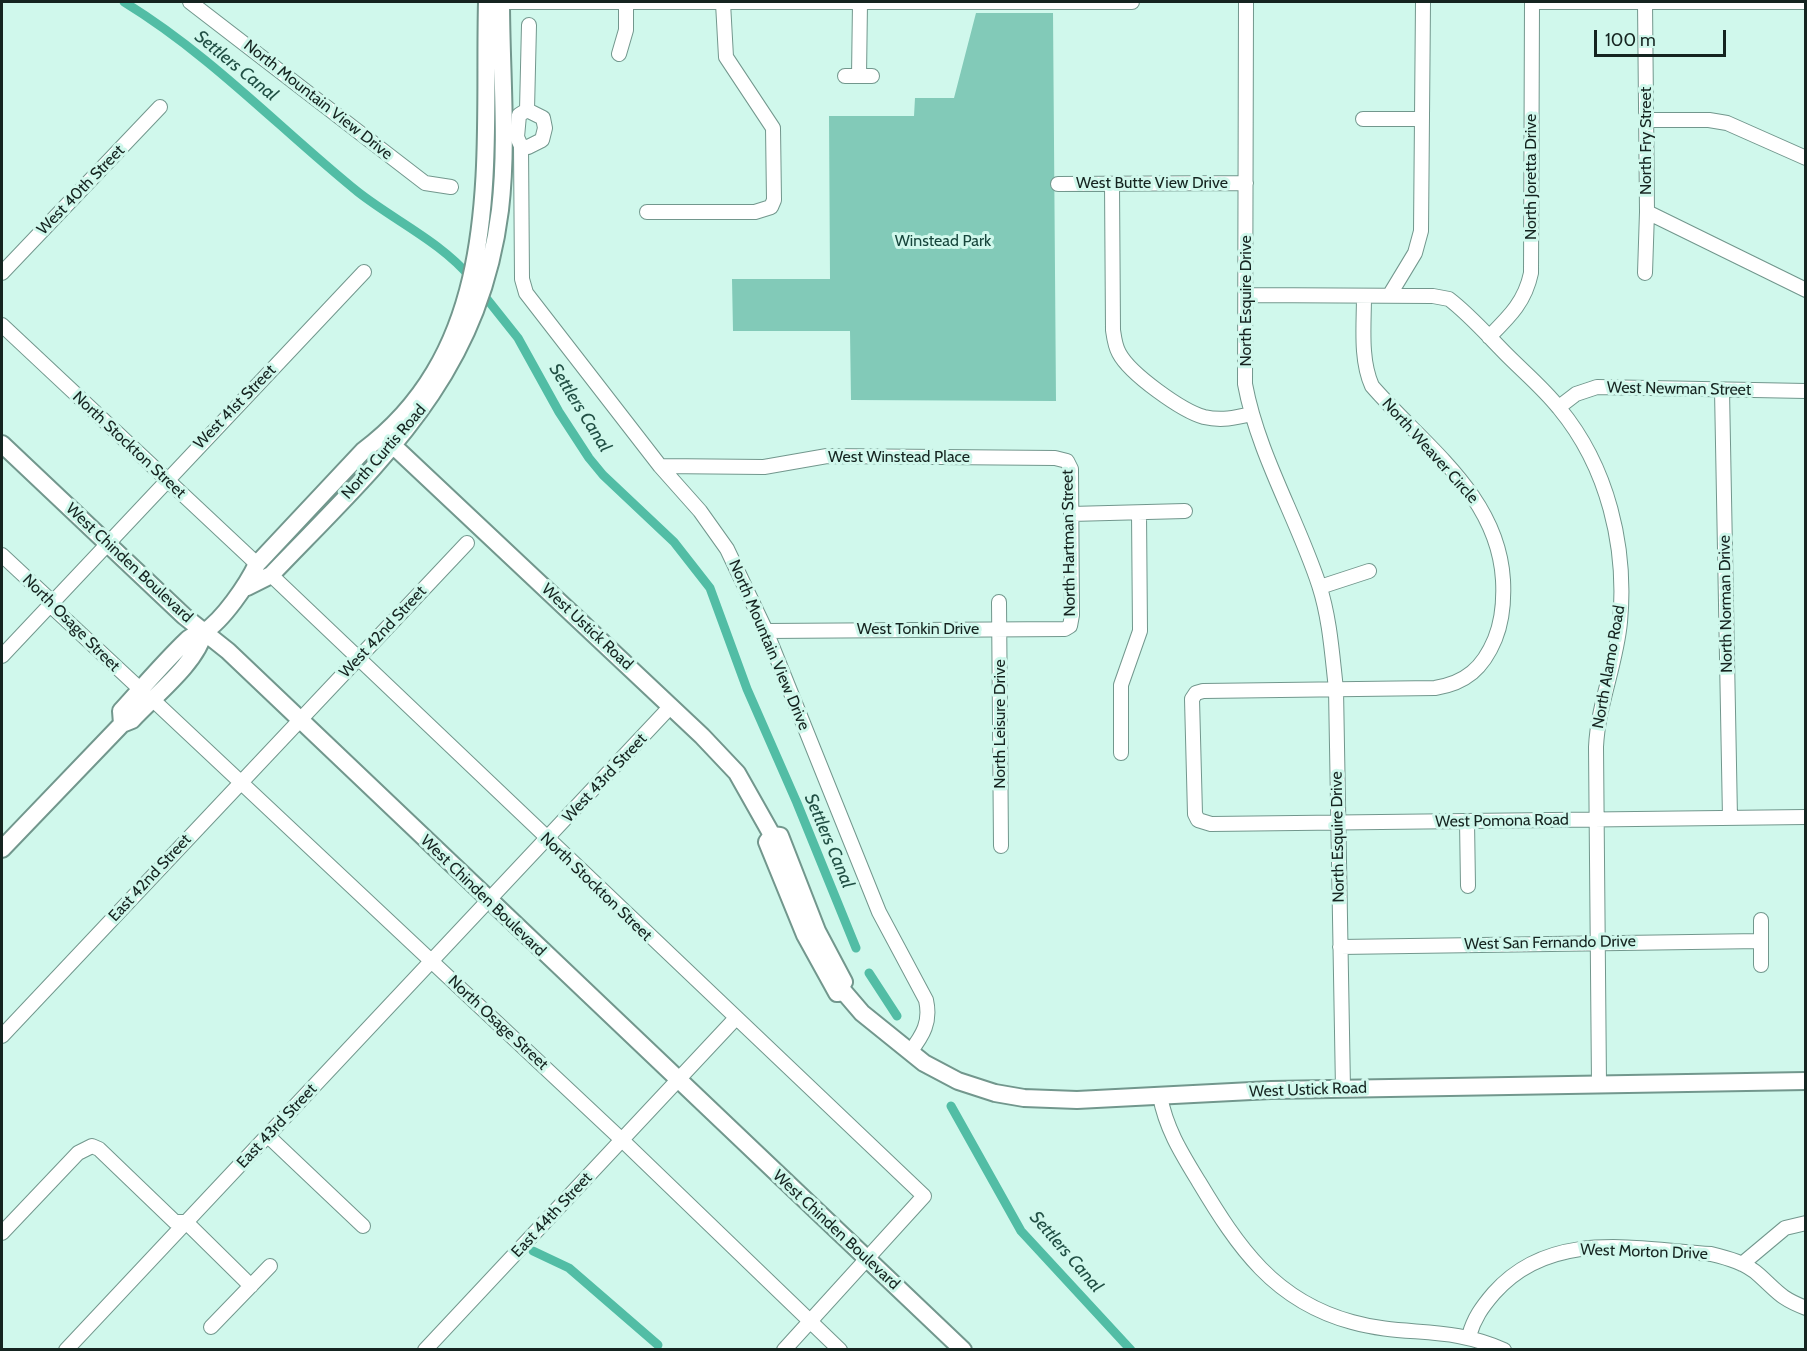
<!DOCTYPE html>
<style>
body{margin:0}
#map{position:relative;width:1807px;height:1351px;overflow:hidden;background:#d0f8ec;font-family:Cabin,sans-serif}
canvas{display:block}
.frame{position:absolute;inset:0;border:3px solid #152420;pointer-events:none}
.scale{position:absolute;left:1594px;top:30px;width:132px;height:27px;box-sizing:border-box;border:3px solid #152420;border-top:0;padding-left:8px;font-size:18px;line-height:21px;white-space:nowrap;color:#152420;-webkit-text-stroke:4px #d0f8ec;paint-order:stroke}
</style>
<div id="map">
<canvas width="1807" height="1351"></canvas>
<div class="frame"></div>
<div class="scale">100 m</div>
</div>
<script>
const context = document.querySelector('canvas').getContext('2d');
context.lineJoin = 'round';
function fillPath(path, color) {
  context.fillStyle = color;
  context.fill(path, 'evenodd');
}
function trace(path, color, width, dash) {
  context.strokeStyle = color;
  context.lineWidth = width;
  context.lineCap = dash ? 'butt' : 'round';
  context.setLineDash(dash || []);
  context.stroke(path);
}
function write(font, color, halo, rows, align = 'center') {
  context.font = font + ' Cabin,sans-serif';
  context.lineWidth = 6;
  context.setLineDash([]);
  context.textBaseline = 'middle';
  context.strokeStyle = halo;
  context.fillStyle = color;
  for (const [text, x, y, turn = 0] of rows) {
    context.save();
    context.translate(x, y);
    context.rotate((+turn || 0) * Math.PI / 180);
    context.textAlign = isNaN(turn) ? turn : align;
    if (halo) context.strokeText(text, 0, 0);
    context.fillText(text, 0, 0);
    context.restore();
  }
}
fillPath(new Path2D(`
 M976,13H1053L1056,401L851,400L850,331H733L732,279H830L829,116H914L915,98H954Z`), '#82cab8');
trace(new Path2D(`
 M124,2C212,56 279,128 358,192C395,221 441,242 471,278
 M479,289L518,338L559,412L589,458L603,475L674,542L710,588L747,689L797,803L856,948
 M869,973L897,1016
 M951,1106L1021,1231L1131,1350
 M533,1251L569,1268L658,1345`), '#52bda5', 9);
const minor = new Path2D(`
 M190,2L425,183L451,187
 M492,2H1132
 M1246,2L1245,384C1258,454 1297,518 1319,585C1330,619 1332,654 1336,689L1343,1089
 M1536,2H1806
 M1645,2L1647,212L1806,290
 M619,54L626,30V2
 M845,76H872
 M859,76L860,3
 M527,110L543,118L545,128L542,140L528,147L521,146L517,137L519,115Z
 M527,110L529,25
 M1363,119H1422
 M1646,120H1709L1727,123L1806,158
 M521,146L522,279L526,293L660,466L700,511L727,549L766,631L879,912L926,1000C931,1022 923,1035 910,1052
 M1058,184L1246,183
 M1112,184L1113,330C1114,337 1115,346 1119,353C1130,374 1182,411 1204,417C1221,421 1235,418 1251,414
 M647,212H755L771,207L774,200L773,128L726,57L723,3
 M2,273L160,107
 M1645,273L1647,212
 M1246,295L1433,296L1449,299C1470,315 1489,337 1508,356C1525,373 1544,389 1559,408C1608,467 1627,547 1620,622C1616,665 1598,704 1596,747L1599,1084
 M1364,296C1364,325 1360,359 1372,386C1424,446 1498,495 1503,580C1504,599 1502,622 1495,639C1483,668 1466,683 1435,688L1203,691L1196,693L1192,699L1195,814L1198,820L1211,824L1806,817
 M1389,296L1415,253L1421,231L1423,2
 M2,325L257,564
 M1489,337C1509,317 1525,302 1531,273L1532,2
 M1722,390L1730,818
 M1559,407L1576,394L1597,387L1806,391
 M660,466L764,467L827,456L1055,458L1067,461L1071,469L1072,615L1070,626L1065,629L766,631
 M1071,514L1185,511
 M2,555L47,597L50,605L140,689
 M271,575L924,1196L784,1350
 M1320,587L1369,571
 M999,602L1001,846
 M2,656L364,272
 M152,699L622,1140L840,1350
 M1121,753V685L1140,631L1139,513
 M1467,821L1468,886
 M1761,920V965
 M1340,947L1761,941
 M2,1036L467,543
 M1160,1096C1166,1129 1182,1154 1199,1182C1238,1247 1274,1301 1352,1322C1405,1337 1449,1325 1504,1350
 M268,1136L363,1226
 M2,1233L78,1153L92,1146L99,1149L175,1222H186L251,1286
 M1742,1264L1785,1228L1806,1223
 M211,1327L270,1266
 M1469,1336C1474,1318 1482,1307 1494,1293C1551,1229 1635,1249 1711,1254C1728,1258 1746,1263 1759,1275C1778,1292 1780,1298 1806,1308
 M66,1350L671,706
 M425,1350L735,1019`);
const major = new Path2D(`
 M383,436L702,736L737,773L772,835L780,836L817,931L844,982
 M2,444L184,616L228,651L963,1350
 M247,587L271,575C380,461 479,377 500,210C508,142 501,70 501,2
 M122,724L121,711C143,687 164,662 187,640C192,635 198,635 204,632C223,620 247,585 257,564L363,451C507,343 483,160 487,2
 M772,835L767,842L805,935L837,993L844,992L862,1013L924,1063L958,1081L995,1093L1024,1098L1077,1100L1271,1090L1806,1081
 M2,849L122,724L132,720C154,696 197,663 204,632`);
trace(minor, '#72978d', 16);
trace(major, '#72978d', 20);
trace(minor, '#fff', 14);
trace(major, '#fff', 16);
write('16px', '#152420', '#d0f8ec', [
 ["North Mountain View Drive",318,100,38],
 ["North Fry Street",1646,141,-90],
 ["North Joretta Drive",1531,177,-90],
 ["West Butte View Drive",1152,183],
 ["West 40th Street",81,190,-46],
 ["North Esquire Drive",1246,301,-90],
 ["West Newman Street",1679,389,1],
 ["West 41st Street",235,407,-46],
 ["North Stockton Street",129,445,43],
 ["North Weaver Circle",1430,451,48],
 ["North Curtis Road",384,452,-49],
 ["West Winstead Place",899,457],
 ["North Hartman Street",1069,543,-91],
 ["West Chinden Boulevard",129,563,43],
 ["North Norman Drive",1726,604,-91],
 ["North Osage Street",71,623,45],
 ["West Ustick Road",587,627,43],
 ["West Tonkin Drive",918,629],
 ["West 42nd Street",383,632,-47],
 ["North Mountain View Drive",769,645,67],
 ["North Alamo Road",1609,667,-80],
 ["North Leisure Drive",1000,724,-90],
 ["West 43rd Street",605,778,-47],
 ["West Pomona Road",1502,821,-1],
 ["North Esquire Drive",1338,837,-91],
 ["East 42nd Street",150,878,-47],
 ["North Stockton Street",596,887,44],
 ["West Chinden Boulevard",483,896,44],
 ["West San Fernando Drive",1550,943,-1],
 ["North Osage Street",498,1023,43],
 ["West Ustick Road",1308,1090,-2],
 ["East 43rd Street",277,1126,-47],
 ["East 44th Street",552,1215,-47],
 ["West Chinden Boulevard",836,1230,43],
 ["West Morton Drive",1644,1252,2]
]);
write('16px', '#17463c', '#d0f8ec', [
 ["Winstead Park",943,241]
]);
write('italic 18px', '#215045', '#d0f8ec', [
 ["Settlers Canal",236,66,39],
 ["Settlers Canal",580,408,58],
 ["Settlers Canal",829,841,67],
 ["Settlers Canal",1066,1252,49]
]);
</script>
